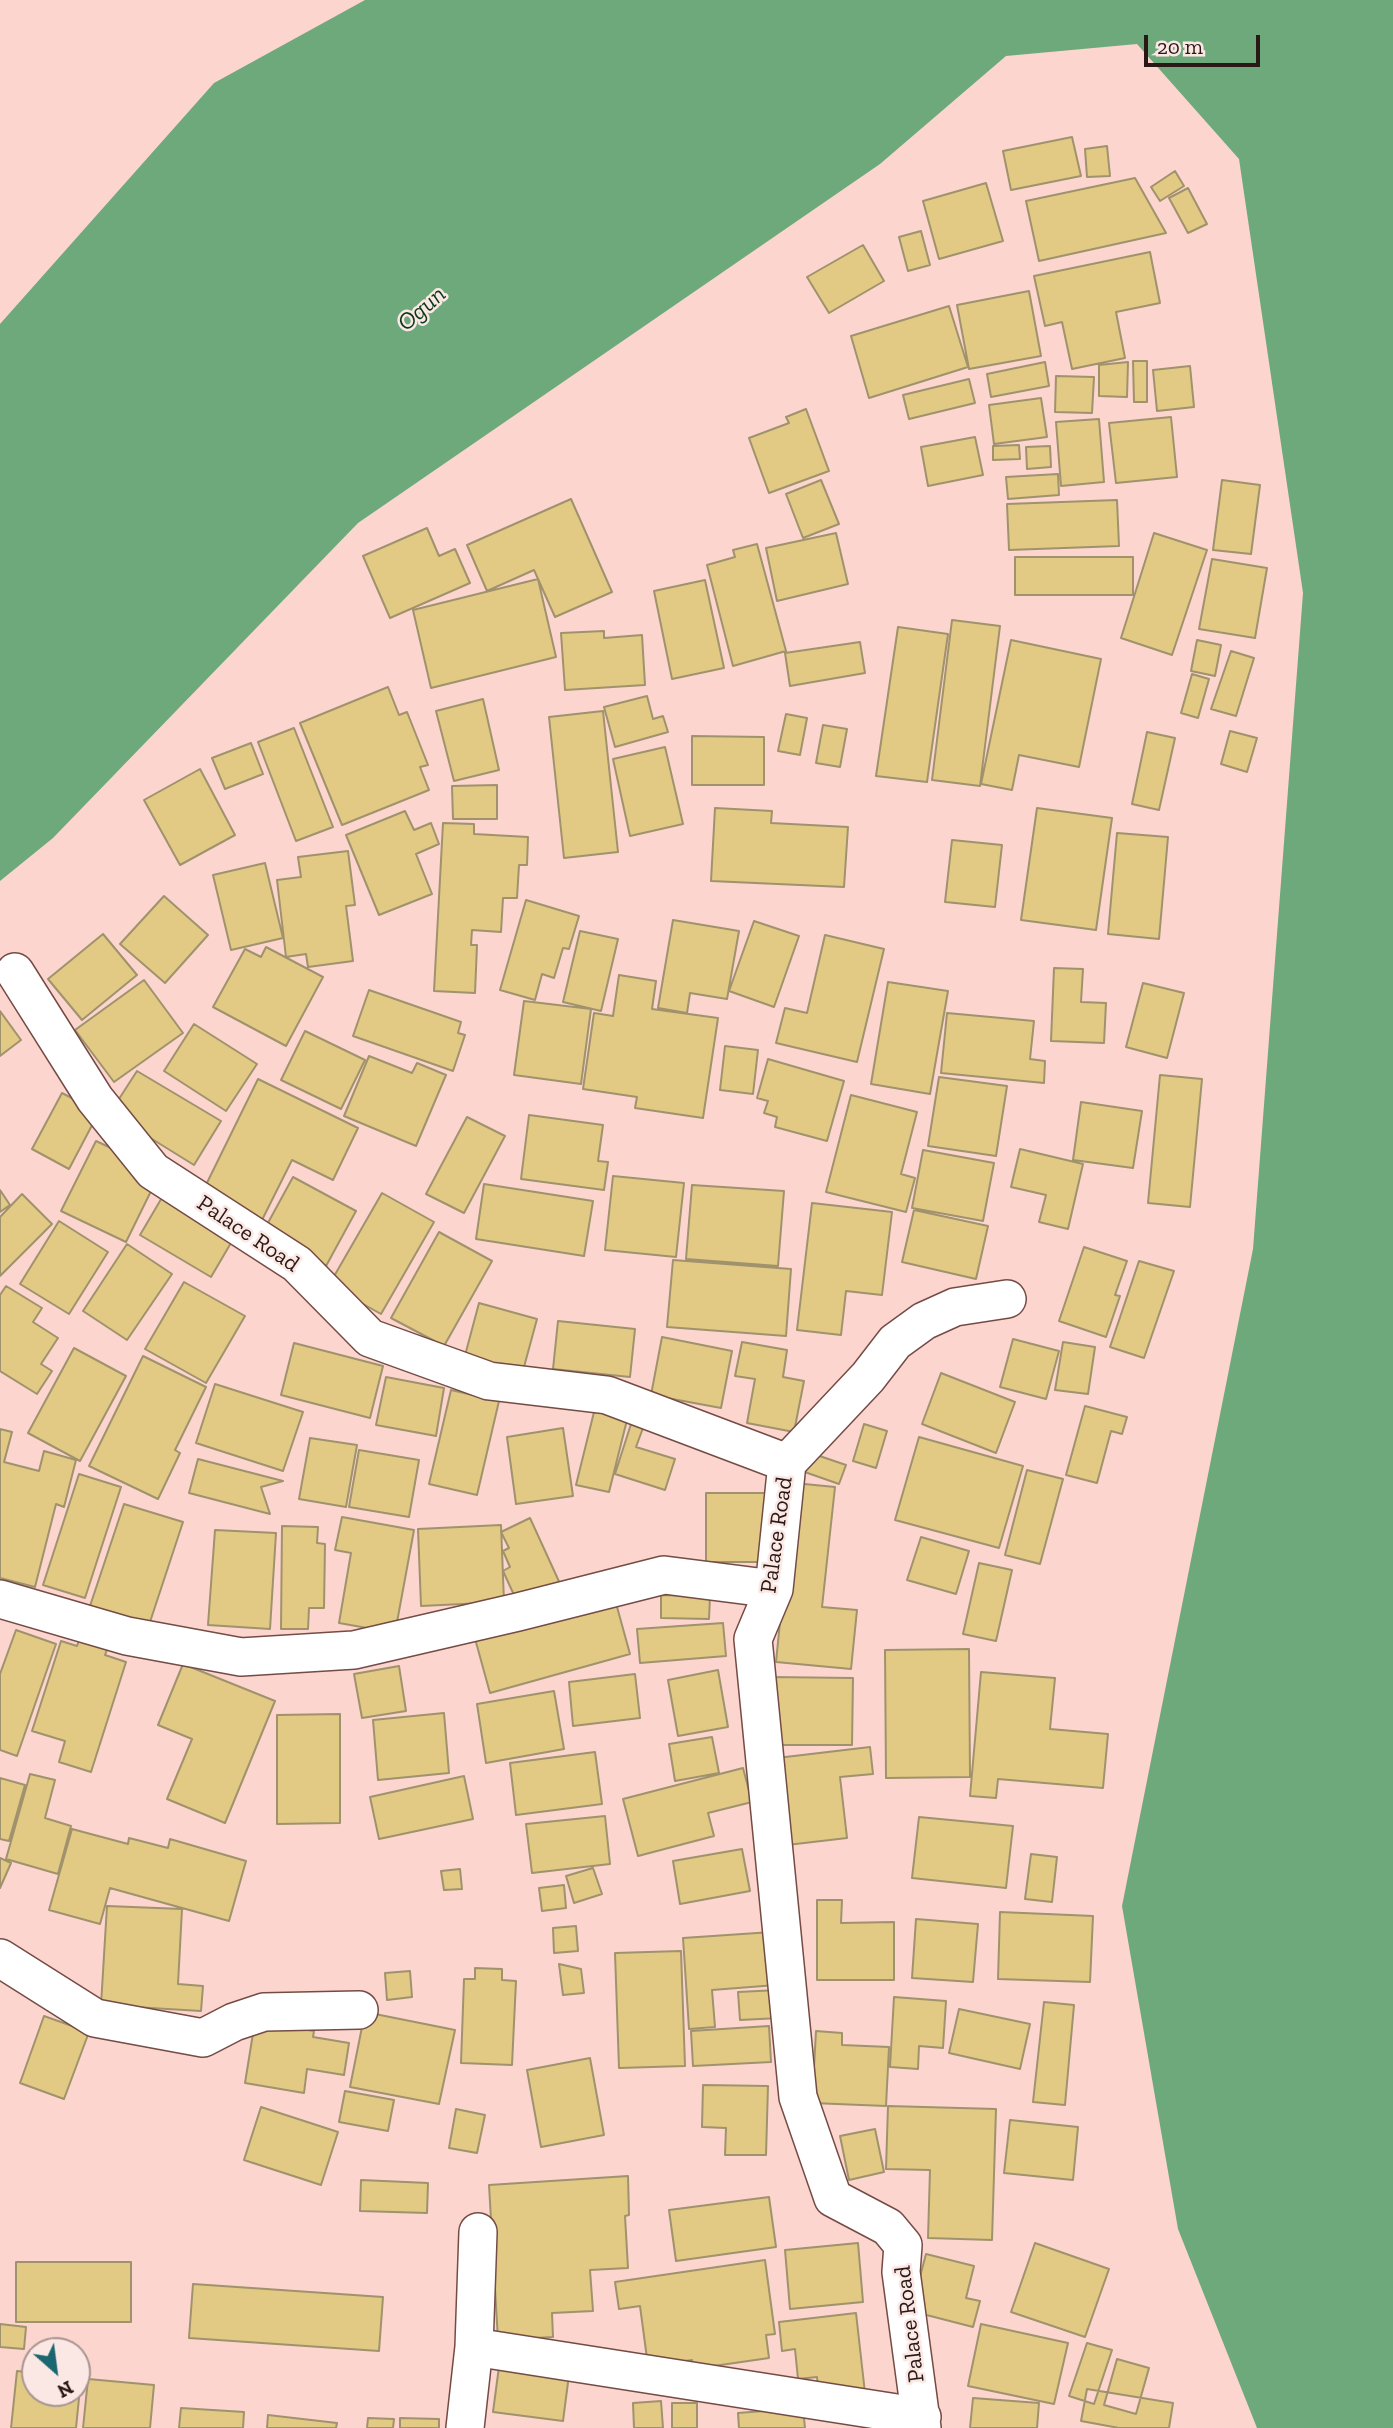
<!DOCTYPE html>
<style>
body{margin:0}
#map{position:relative;width:1393px;height:2428px;overflow:hidden;background:#fcd5ce;font-family:"Zilla Slab",serif}
canvas{display:block}
.north{position:absolute;left:21px;top:2337px;width:70px;height:70px;box-sizing:border-box;background:#fbe8e4;border:2px solid #a79591;border-radius:50%;rotate:152deg;font-size:19px;font-weight:700;line-height:28px;text-align:center;color:#291815}
.north::after{content:'';display:block;margin:auto;width:24px;height:32px;background:#1c6672;clip-path:polygon(50% 0,100% 100%,50% 72%,0 100%)}
.scale{position:absolute;left:1144px;top:35px;width:116px;height:32px;box-sizing:border-box;border:4px solid #291815;border-top:0;padding-left:9px;font-size:21px;line-height:24px;white-space:nowrap;color:#291815;-webkit-text-stroke:5px #fbe8e4;paint-order:stroke}
</style>
<div id="map">
<canvas width="1393" height="2428"></canvas>
<div class="north">N</div>
<div class="scale">20 m</div>
</div>
<script>
const context = document.querySelector('canvas').getContext('2d');
context.lineJoin = 'round';
function fillPath(path, color) {
  context.fillStyle = color;
  context.fill(path, 'evenodd');
}
function trace(path, color, width, dash) {
  context.strokeStyle = color;
  context.lineWidth = width;
  context.lineCap = dash ? 'butt' : 'round';
  context.setLineDash(dash || []);
  context.stroke(path);
}
function write(font, color, halo, rows, align = 'center') {
  context.font = font + ' "Zilla Slab",serif';
  context.lineWidth = 5;
  context.setLineDash([]);
  context.textBaseline = 'middle';
  context.strokeStyle = halo;
  context.fillStyle = color;
  for (const [text, x, y, turn = 0] of rows) {
    context.save();
    context.translate(x, y);
    context.rotate((+turn || 0) * Math.PI / 180);
    context.textAlign = isNaN(turn) ? turn : align;
    if (halo) context.strokeText(text, 0, 0);
    context.fillText(text, 0, 0);
    context.restore();
  }
}
fillPath(new Path2D(`
 M365,0H1393V2428H1257L1178,2229L1122,1906L1253,1249L1303,593L1239,159L1137,44L1006,56L880,164L358,523L53,838L0,881V324L214,83Z`), '#6ea97c');
const building = new Path2D(`
 M1072,137L1081,176L1011,190L1003,151Z
 M1107,146L1110,176L1087,177L1085,149Z
 M1175,171L1184,186L1160,201L1151,187Z
 M1135,178L1166,233L1039,261L1026,201Z
 M986,183L1003,241L939,259L923,201Z
 M1188,188L1207,224L1188,233L1169,198Z
 M921,231L930,265L908,271L899,237Z
 M863,245L884,281L829,313L807,277Z
 M1150,252L1160,303L1116,312L1125,358L1072,369L1062,322L1045,326L1034,276Z
 M1029,291L1041,356L969,369L957,305Z
 M949,306L968,367L869,398L851,336Z
 M1133,361H1147V402H1134Z
 M1045,362L1049,386L991,397L987,374Z
 M1128,362L1127,397L1099,396V365Z
 M1190,366L1194,407L1157,411L1153,370Z
 M1056,376L1094,377L1092,413L1055,412Z
 M969,379L975,403L909,419L903,395Z
 M1041,398L1047,437L994,444L989,405Z
 M806,409L829,471L769,493L749,438L789,423L786,417Z
 M1171,417L1177,477L1116,483L1109,423Z
 M1099,419L1104,482L1061,486L1056,422Z
 M975,437L983,475L928,486L921,447Z
 M1019,445L1020,459L993,460V446Z
 M1050,446L1051,467L1027,469L1026,447Z
 M1058,474L1059,495L1008,499L1006,477Z
 M821,480L839,524L803,538L786,494Z
 M1222,480L1260,485L1251,554L1213,550Z
 M571,499L612,592L555,617L534,570L487,591L467,545Z
 M1117,500L1119,546L1009,550L1007,504Z
 M427,528L439,556L455,549L470,583L390,618L363,556Z
 M836,533L848,584L777,601L766,548Z
 M1154,533L1207,550L1172,655L1121,638Z
 M757,544L786,651L733,666L707,565L735,557L733,550Z
 M1015,557H1133V595H1015Z
 M1212,559L1267,568L1255,638L1199,629Z
 M538,579L556,657L431,688L413,610Z
 M705,580L724,668L672,679L654,591Z
 M952,620L1000,626L980,786L932,780Z
 M898,627L948,634L927,782L876,776Z
 M604,631V638L642,635L645,685L565,690L561,633Z
 M1011,640L1101,659L1079,767L1019,755L1012,790L981,784Z
 M1197,640L1221,645L1215,676L1191,671Z
 M860,642L865,673L790,686L785,653Z
 M1231,651L1254,658L1236,716L1211,709Z
 M1192,674L1209,679L1198,718L1181,713Z
 M388,687L399,715L407,712L428,765L420,767L429,790L342,825L300,723Z
 M647,696L653,719L663,716L668,732L615,747L604,707Z
 M483,699L499,770L454,781L436,711Z
 M603,711L618,852L564,858L549,717Z
 M786,714L807,718L800,755L778,751Z
 M823,725L847,729L840,767L816,763Z
 M294,728L333,827L296,841L258,742Z
 M1230,731L1257,738L1247,772L1221,764Z
 M1147,732L1175,738L1159,810L1132,804Z
 M692,736L764,737V785H692Z
 M251,743L263,774L225,789L212,758Z
 M665,747L683,824L630,836L613,759Z
 M200,769L235,835L180,865L144,800Z
 M497,785V819H453L452,786Z
 M715,808L772,811L771,823L848,827L844,887L711,881Z
 M1037,808L1112,818L1096,930L1021,920Z
 M405,811L414,830L431,823L439,844L416,854L432,894L379,915L346,835Z
 M443,823L474,824V834L528,837L527,865H519L517,898H503L501,932L472,930L471,945H477L475,993L434,991Z
 M1117,833L1168,837L1159,939L1108,934Z
 M952,840L1002,845L995,907L945,902Z
 M348,851L355,905L346,906L353,961L308,967L306,954L286,957L277,880L301,877L298,857Z
 M265,863L283,938L231,950L213,875Z
 M164,896L208,935L165,983L120,944Z
 M526,900L579,916L569,949L563,948L554,978L542,974L535,1000L500,990Z
 M673,920L739,931L727,999L690,993L687,1013L658,1008Z
 M754,921L799,936L774,1007L729,991Z
 M580,931L618,939L601,1011L563,1002Z
 M103,934L137,975L82,1020L48,979Z
 M825,935L884,949L857,1062L776,1043L785,1008L807,1013Z
 M266,947L323,977L286,1046L213,1007L245,949L261,957Z
 M1054,968L1083,969L1081,1002L1106,1003L1104,1043L1051,1041Z
 M619,975L656,981L652,1009L718,1018L703,1118L635,1108L637,1097L583,1089L594,1013L613,1016Z
 M144,980L183,1033L114,1082L75,1030Z
 M888,982L948,991L930,1094L871,1084Z
 M1143,983L1184,993L1167,1058L1126,1047Z
 M369,990L461,1022L458,1033L465,1035L453,1071L353,1036Z
 M524,1001L591,1009L581,1084L514,1075Z
 M0,1011L21,1040L0,1056Z
 M947,1013L1034,1021L1030,1059L1045,1061L1044,1083L941,1073Z
 M194,1024L257,1064L226,1111L164,1071Z
 M305,1031L365,1060L341,1109L281,1080Z
 M725,1046L758,1050L753,1094L720,1090Z
 M369,1056L412,1073L417,1063L446,1075L416,1146L344,1116Z
 M768,1059L844,1081L827,1141L775,1127L777,1117L764,1113L768,1101L757,1098Z
 M137,1071L221,1121L194,1165L110,1113Z
 M1160,1075L1202,1079L1190,1207L1148,1203Z
 M939,1077L1007,1086L996,1156L928,1146Z
 M258,1079L358,1128L333,1180L292,1160L259,1226L200,1197Z
 M62,1093L99,1112L69,1169L32,1149Z
 M851,1095L917,1112L901,1174L915,1178L906,1212L826,1192Z
 M1081,1102L1142,1111L1133,1168L1073,1160Z
 M529,1115L603,1125L598,1161L608,1162L604,1190L521,1179Z
 M467,1117L505,1136L464,1213L426,1194Z
 M96,1141L139,1161L155,1183L126,1242L61,1211Z
 M1020,1149L1083,1164L1068,1229L1039,1222L1046,1195L1011,1187Z
 M923,1150L994,1163L983,1221L912,1208Z
 M613,1176L684,1183L676,1257L605,1250Z
 M293,1177L356,1211L326,1266L263,1232Z
 M484,1184L593,1201L584,1256L476,1239Z
 M692,1185L784,1191L778,1266L686,1259Z
 M167,1189L238,1231L211,1277L140,1235Z
 M0,1190L10,1205L0,1212Z
 M382,1193L434,1222L381,1314L329,1285Z
 M22,1194L52,1224L0,1276V1217Z
 M812,1203L892,1212L882,1295L846,1291L841,1335L797,1330Z
 M914,1210L988,1226L976,1279L902,1262Z
 M59,1221L108,1252L69,1314L20,1284Z
 M439,1232L492,1261L444,1346L391,1318Z
 M127,1244L172,1274L127,1340L83,1311Z
 M1084,1247L1127,1261L1115,1295L1120,1296L1106,1337L1059,1321Z
 M673,1260L791,1269L786,1336L667,1327Z
 M1139,1261L1174,1271L1144,1358L1110,1347Z
 M184,1282L245,1316L206,1383L145,1349Z
 M6,1286L42,1308L33,1322L58,1338L41,1364L52,1371L37,1394L0,1371V1295Z
 M479,1303L537,1319L521,1378L463,1363Z
 M558,1321L635,1329L630,1377L553,1369Z
 M662,1337L732,1351L721,1408L651,1395Z
 M1013,1339L1059,1351L1046,1399L1000,1387Z
 M742,1342L787,1350L783,1377L804,1381L794,1432L747,1423L755,1379L735,1376Z
 M1063,1342L1095,1347L1088,1394L1055,1390Z
 M294,1343L383,1366L370,1418L281,1395Z
 M74,1348L126,1376L80,1461L28,1433Z
 M143,1356L206,1387L175,1450L180,1453L158,1499L89,1466Z
 M941,1373L1015,1402L996,1453L922,1424Z
 M386,1377L444,1388L436,1436L376,1425Z
 M215,1384L303,1412L283,1471L196,1443Z
 M451,1390L499,1401L477,1495L429,1484Z
 M596,1404L629,1412L609,1492L576,1485Z
 M1085,1406L1127,1417L1122,1434L1111,1431L1097,1483L1066,1475Z
 M631,1424L643,1428L636,1447L675,1459L665,1490L615,1474Z
 M864,1424L887,1431L876,1468L853,1461Z
 M563,1428L573,1496L516,1504L507,1437Z
 M0,1429L12,1432L4,1462L39,1471L44,1451L76,1460L64,1507L56,1504L35,1587L0,1578Z
 M919,1437L1023,1466L999,1548L895,1520Z
 M310,1438L357,1445L346,1507L299,1499Z
 M359,1450L419,1460L409,1517L349,1507Z
 M805,1451L846,1465L839,1484L799,1470Z
 M198,1459L283,1481L261,1487L270,1514L189,1493Z
 M1027,1470L1063,1479L1040,1564L1005,1555Z
 M79,1474L121,1487L85,1598L43,1585Z
 M794,1483L835,1487L822,1607L857,1610L851,1669L776,1662Z
 M706,1493H771V1562H706Z
 M124,1504L183,1522L149,1625L90,1606Z
 M342,1517L414,1530L395,1633L339,1623L351,1553L335,1550Z
 M530,1518L562,1588L520,1608L503,1571L510,1567L503,1551L509,1548L501,1532Z
 M501,1525L504,1602L421,1606L418,1529Z
 M282,1526L318,1527L317,1543L325,1544L324,1608H309L308,1629H281Z
 M215,1530L276,1533L270,1629L208,1625Z
 M921,1537L969,1551L956,1594L907,1580Z
 M979,1563L1012,1570L996,1641L963,1634Z
 M661,1595L710,1596L709,1619L661,1618Z
 M614,1596L630,1654L490,1693L474,1635Z
 M723,1623L726,1656L640,1663L637,1629Z
 M16,1630L56,1644L17,1756L0,1750V1674Z
 M80,1638L108,1647L105,1655L126,1662L91,1772L59,1762L65,1741L32,1731L61,1641L77,1646Z
 M969,1649L970,1777L886,1778L885,1650Z
 M183,1664L275,1701L225,1823L167,1799L192,1739L158,1725Z
 M399,1666L406,1711L362,1718L354,1674Z
 M718,1670L728,1727L678,1736L668,1680Z
 M981,1672L1055,1678L1050,1729L1108,1734L1103,1788L998,1779L996,1798L970,1796Z
 M635,1674L640,1718L573,1726L569,1682Z
 M770,1677L853,1678L852,1745H769Z
 M554,1691L564,1749L486,1763L477,1704Z
 M444,1713L449,1773L378,1780L373,1720Z
 M340,1714V1823L277,1824V1715Z
 M712,1737L719,1773L675,1781L669,1744Z
 M870,1747L873,1774L840,1777L847,1838L787,1845L777,1758Z
 M595,1752L602,1804L516,1815L510,1763Z
 M743,1768L752,1802L708,1813L714,1836L638,1856L623,1799Z
 M30,1774L55,1780L45,1818L71,1826L58,1874L6,1859Z
 M464,1776L473,1819L379,1839L370,1797Z
 M0,1778L25,1785L9,1841L0,1839Z
 M605,1816L610,1864L532,1873L526,1824Z
 M919,1817L1013,1826L1006,1888L912,1878Z
 M72,1829L128,1844L129,1838L168,1848L170,1839L246,1861L229,1921L110,1888L100,1924L49,1910Z
 M742,1849L750,1891L680,1904L673,1861Z
 M1031,1854L1057,1857L1052,1902L1025,1899Z
 M0,1858L11,1863L0,1888Z
 M593,1868L602,1894L574,1903L566,1876Z
 M460,1869L462,1889L444,1890L441,1871Z
 M564,1885L566,1908L542,1911L539,1888Z
 M817,1900H842L841,1923L894,1922V1980H817Z
 M107,1906L182,1909L178,1984L203,1986L201,2011L101,2005Z
 M1000,1912L1093,1916L1090,1982L998,1979Z
 M916,1919L978,1924L973,1982L912,1978Z
 M576,1926L578,1951L554,1953L553,1928Z
 M772,1932L776,1985L712,1990L715,2027L689,2029L683,1938Z
 M681,1951L685,2066L619,2068L615,1953Z
 M559,1964L581,1969L584,1993L563,1995Z
 M475,1968L502,1969V1980L516,1981L512,2065L461,2063L464,1979H475Z
 M410,1971L412,1997L387,2000L385,1973Z
 M778,1990L780,2018L740,2020L738,1992Z
 M894,1997L946,2001L943,2048L919,2046L918,2069L890,2067Z
 M1044,2002L1074,2005L1065,2105L1033,2102Z
 M959,2009L1030,2024L1020,2069L949,2053Z
 M365,2012L455,2030L439,2104L350,2087Z
 M44,2016L89,2032L64,2099L20,2083Z
 M255,2021L314,2031L313,2037L349,2043L344,2075L307,2069L304,2093L245,2083Z
 M769,2026L771,2062L693,2066L691,2031Z
 M816,2031L842,2033V2045L889,2047L886,2106L812,2103Z
 M590,2058L604,2135L541,2147L527,2070Z
 M703,2085L768,2086L766,2155H725L726,2128L702,2127Z
 M345,2091L394,2100L388,2131L339,2122Z
 M888,2106L996,2109L992,2240L928,2238L930,2170L886,2169Z
 M261,2107L338,2132L321,2185L244,2160Z
 M456,2109L485,2115L477,2153L449,2148Z
 M1010,2120L1078,2127L1073,2180L1004,2173Z
 M875,2129L884,2172L849,2180L840,2136Z
 M628,2176L629,2215L625,2216L628,2268L590,2270L593,2311L552,2313L553,2337L498,2340L489,2185Z
 M361,2180L428,2183L427,2213L360,2211Z
 M769,2197L776,2247L676,2261L669,2210Z
 M858,2243L863,2302L790,2309L785,2250Z
 M1035,2243L1109,2269L1085,2337L1011,2312Z
 M926,2254L974,2266L966,2298L980,2301L973,2327L911,2311Z
 M765,2260L775,2334L766,2335L769,2358L693,2369L692,2360L648,2366L640,2306L619,2309L615,2282Z
 M16,2262H131V2322H16Z
 M193,2284L383,2297L379,2351L189,2338Z
 M856,2313L865,2393L818,2390L817,2377L798,2379L795,2349L782,2351L779,2322Z
 M0,2324L26,2327L24,2349L0,2347Z
 M981,2324L1068,2343L1054,2404L968,2386Z
 M1087,2343L1112,2350L1094,2404L1069,2396Z
 M500,2359L570,2367L563,2421L493,2412Z
 M1117,2359L1149,2368L1136,2414L1104,2405Z
 M17,2371L35,2373V2393H77V2377L81,2378L76,2428H11Z
 M88,2379L154,2385L150,2428H83Z
 M1087,2389L1173,2403L1169,2428H1119L1081,2421Z
 M973,2398L1039,2403L1037,2428H970Z
 M661,2401L663,2428H634L633,2403Z
 M672,2403H697V2428H672Z
 M181,2408L244,2412L243,2428H179Z
 M803,2408L805,2428H739L738,2413Z
 M268,2415L337,2423L336,2428H267Z
 M368,2418L394,2419L393,2428H367Z
 M400,2418L439,2419V2428H400Z`);
fillPath(building, '#e2ca85');
trace(building, '#a0926c', 2);
const street = new Path2D(`
 M15,972L95,1099L153,1171L297,1264L370,1338L489,1381L607,1395L787,1463L774,1589L753,1639L798,2097L833,2198L888,2227L903,2245L901,2272L922,2428
 M787,1463L868,1377L895,1342L924,1321L955,1307L1007,1299
 M0,1599L127,1636L241,1657L354,1650L518,1612L664,1575L774,1589
 M0,1958L95,2018L203,2038L234,2022L264,2012L359,2010
 M474,2347L922,2417
 M465,2428L474,2347L478,2232`);
trace(street, '#744c45', 40);
trace(street, '#fff', 37);
write('23px', '#291815', '#fbe8e4', [
 ["Palace Road",248,1234,34],
 ["Palace Road",777,1535,-82],
 ["Palace Road",910,2324,-97]
]);
write('italic 24px', '#093819', '#fbe8e4', [
 ["Ogun",422,309,-41]
]);
</script>
